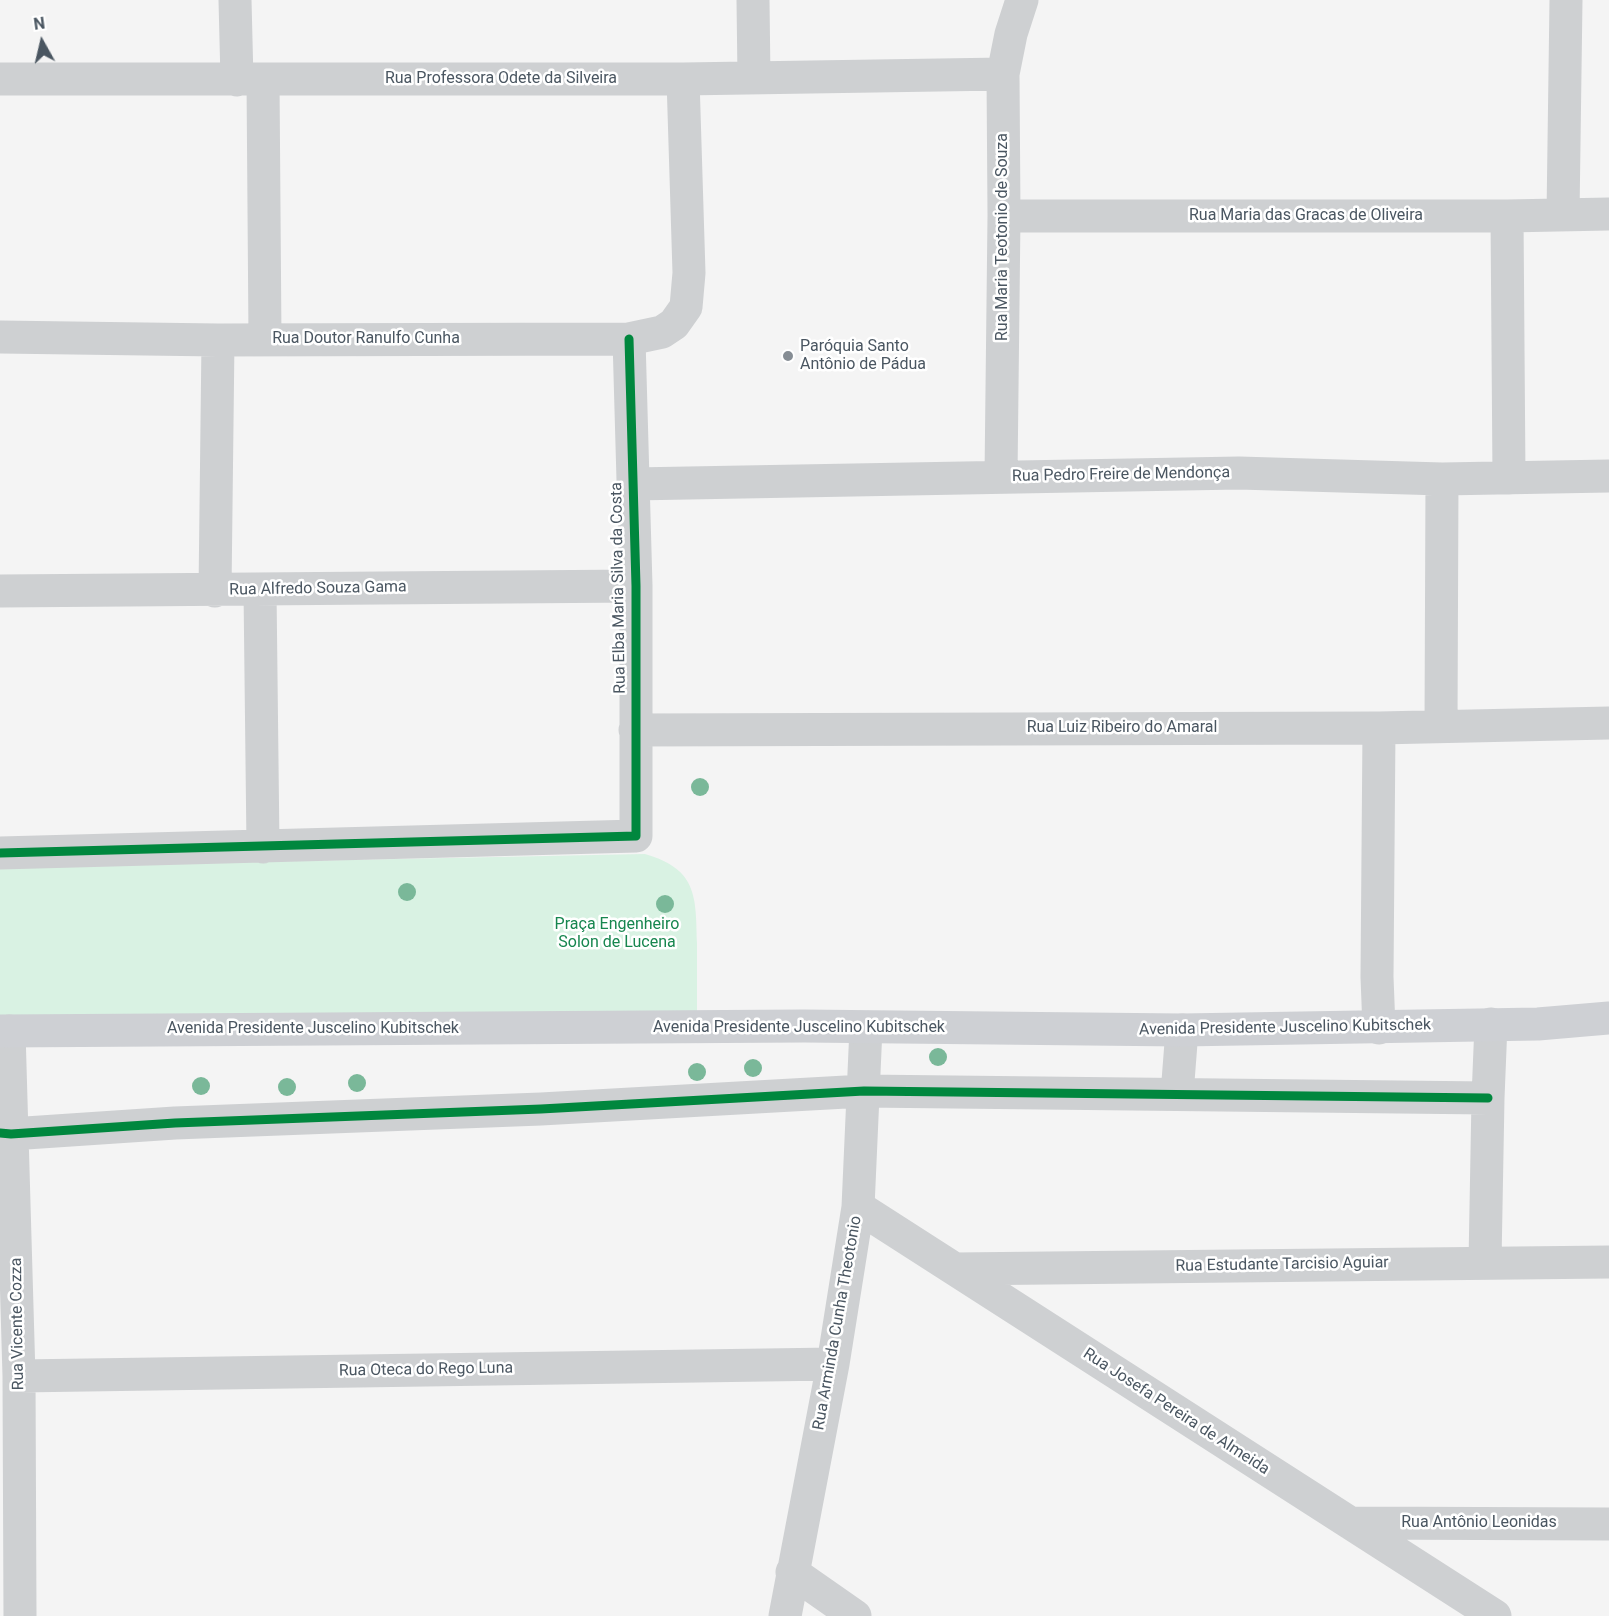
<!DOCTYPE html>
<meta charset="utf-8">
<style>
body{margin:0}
#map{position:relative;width:1609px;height:1616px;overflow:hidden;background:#f4f4f4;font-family:Roboto,sans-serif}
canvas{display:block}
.north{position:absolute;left:12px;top:12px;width:60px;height:60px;-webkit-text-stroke:4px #fff;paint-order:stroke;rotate:352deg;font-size:16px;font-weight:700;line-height:24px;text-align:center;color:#4a5661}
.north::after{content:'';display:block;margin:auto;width:21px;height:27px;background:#4a5661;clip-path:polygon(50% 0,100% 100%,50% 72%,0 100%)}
</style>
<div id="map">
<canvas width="1609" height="1616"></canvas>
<div class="north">N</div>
</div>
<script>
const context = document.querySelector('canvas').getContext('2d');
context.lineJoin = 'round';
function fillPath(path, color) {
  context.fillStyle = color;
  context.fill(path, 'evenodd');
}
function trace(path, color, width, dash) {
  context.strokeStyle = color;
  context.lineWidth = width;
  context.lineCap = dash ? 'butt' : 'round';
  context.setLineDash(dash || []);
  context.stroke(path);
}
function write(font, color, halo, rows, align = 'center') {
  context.font = font + ' Roboto,sans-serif';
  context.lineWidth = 5;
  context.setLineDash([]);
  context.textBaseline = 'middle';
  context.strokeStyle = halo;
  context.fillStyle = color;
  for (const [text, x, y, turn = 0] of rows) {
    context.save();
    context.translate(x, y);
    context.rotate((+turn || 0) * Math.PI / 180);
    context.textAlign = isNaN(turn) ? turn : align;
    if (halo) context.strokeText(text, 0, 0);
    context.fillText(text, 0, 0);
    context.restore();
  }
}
fillPath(new Path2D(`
 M645,854C697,869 696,896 697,943C697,967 697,990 697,1013L0,1016V867Z`), '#d9f2e3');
trace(new Path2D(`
 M235,0L237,80
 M753,0L754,78
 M0,79H683L1003,74
 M263,80L265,339
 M1563,215L1566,0
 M1004,216H1507L1609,214
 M1507,216L1509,478
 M0,337L218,340L629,339L662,332L674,324L686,307L689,273L683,79
 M1001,476L1004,216L1003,74L1011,34L1022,0
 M633,484L1239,473L1442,479L1609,476
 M260,590L263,847
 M0,591L636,586
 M215,591L218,340
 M1441,726L1442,479
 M635,730L1379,728L1609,723
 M0,853L636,836V586L629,339
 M1379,1028L1377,977L1379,728
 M9,1031L19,1376L20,1616
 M1177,1094L1182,1030
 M0,1133L11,1134L175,1123L541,1109L864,1091L1488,1098
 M858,1207L1495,1616
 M1485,1262L1488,1098L1491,1024
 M955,1269L1609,1262
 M19,1376L833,1364
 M1350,1523L1609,1524
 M792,1572L855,1616
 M785,1616L833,1364L858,1207L866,1028`), '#ced0d2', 33);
trace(new Path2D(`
 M0,1031L804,1026L1182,1030L1538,1024L1609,1018`), '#ced0d4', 33);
trace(new Path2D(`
 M0,853L636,836V586L629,339
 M0,1133L11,1134L175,1123L541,1109L864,1091L1488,1098`), '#00873e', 9);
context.fillStyle = '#7ab899';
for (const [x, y] of [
 [700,787],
 [407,892],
 [665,904],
 [938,1057],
 [753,1068],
 [697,1072],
 [357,1083],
 [201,1086],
 [287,1087]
]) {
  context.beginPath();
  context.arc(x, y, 9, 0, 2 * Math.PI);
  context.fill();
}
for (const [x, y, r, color] of [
 [788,356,6,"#868d94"]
]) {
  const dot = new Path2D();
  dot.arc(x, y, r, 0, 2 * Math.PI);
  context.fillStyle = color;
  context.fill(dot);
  trace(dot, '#fff', 2);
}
write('16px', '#4a5661', '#fff', [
 ["Rua Professora Odete da Silveira",501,79],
 ["Rua Maria das Gracas de Oliveira",1306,216],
 ["Rua Maria Teotonio de Souza",1003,237,-90],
 ["Rua Doutor Ranulfo Cunha",366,339],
 ["Rua Pedro Freire de Mendonça",1121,475,-1],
 ["Rua Elba Maria Silva da Costa",619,588,-91],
 ["Rua Alfredo Souza Gama",318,589,-1],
 ["Rua Luiz Ribeiro do Amaral",1122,728],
 ["Avenida Presidente Juscelino Kubitschek",799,1028],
 ["Avenida Presidente Juscelino Kubitschek",1285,1028,-1],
 ["Avenida Presidente Juscelino Kubitschek",313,1029],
 ["Rua Estudante Tarcisio Aguiar",1282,1265,-1],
 ["Rua Arminda Cunha Theotonio",838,1323,-80],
 ["Rua Vicente Cozza",18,1324,-91],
 ["Rua Oteca do Rego Luna",426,1370,-1],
 ["Rua Josefa Pereira de Almeida",1176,1412,33],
 ["Rua Antônio Leonidas",1479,1523]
]);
write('16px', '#4a5661', '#fff', [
 ["Paróquia Santo",800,347],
 ["Antônio de Pádua",800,365]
], 'left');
write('16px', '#17864f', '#fff', [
 ["Praça Engenheiro",617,925],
 ["Solon de Lucena",617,943]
]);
</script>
